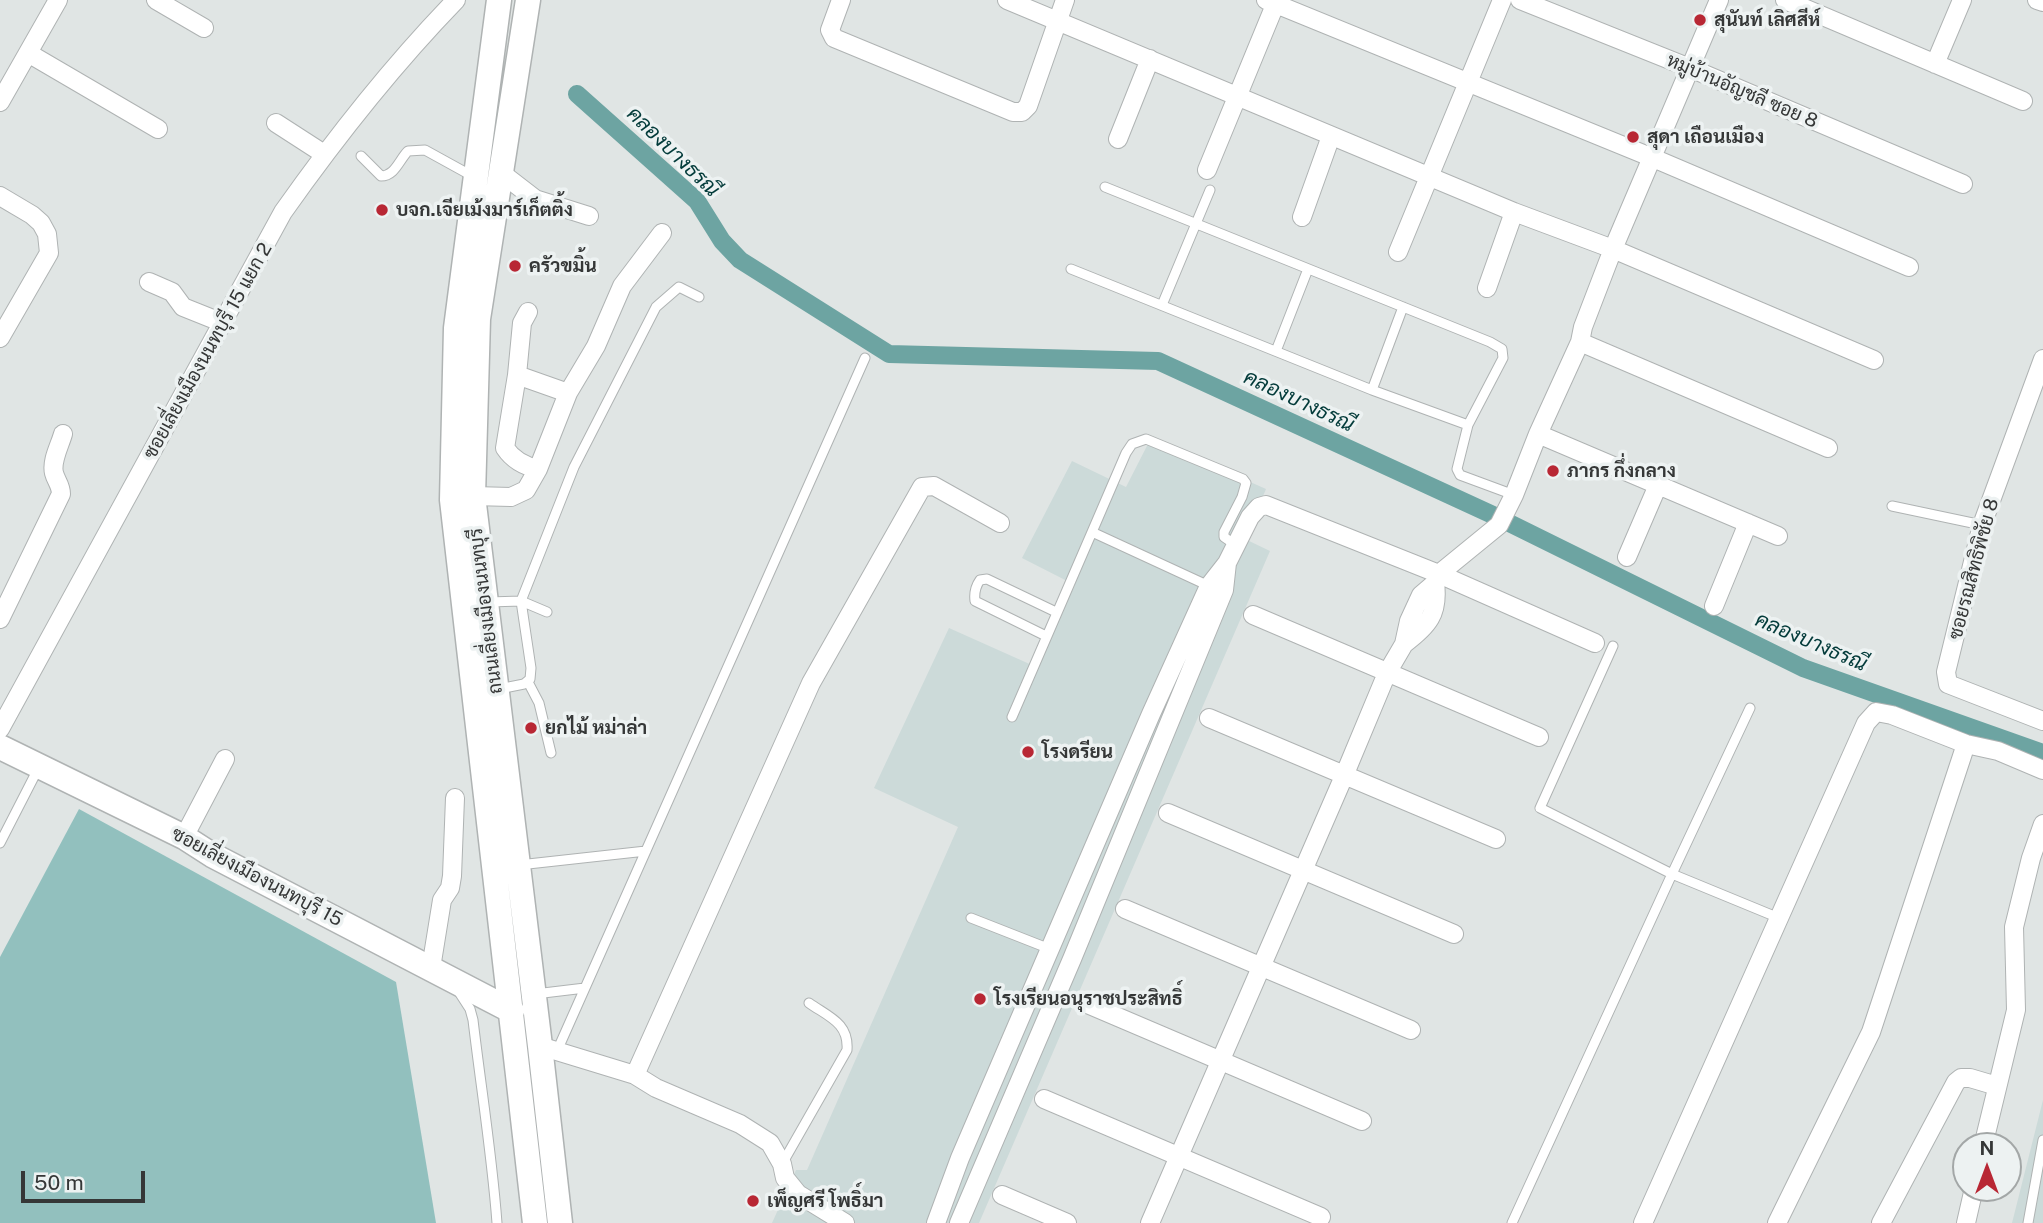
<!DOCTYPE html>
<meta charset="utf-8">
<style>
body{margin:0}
#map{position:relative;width:2043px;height:1223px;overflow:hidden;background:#e0e5e4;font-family:"Public Sans",sans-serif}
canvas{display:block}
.north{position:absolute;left:1952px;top:1132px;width:70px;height:70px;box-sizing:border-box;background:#edf2f2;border:2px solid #a3a7a7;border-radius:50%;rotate:0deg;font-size:19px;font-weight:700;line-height:28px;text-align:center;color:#353737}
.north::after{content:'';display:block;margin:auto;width:24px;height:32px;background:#b82734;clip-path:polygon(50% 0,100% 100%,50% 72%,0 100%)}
.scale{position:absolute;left:21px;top:1171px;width:124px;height:32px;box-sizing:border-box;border:4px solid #353737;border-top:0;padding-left:9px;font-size:21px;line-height:24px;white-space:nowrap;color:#353737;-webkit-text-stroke:5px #edf2f2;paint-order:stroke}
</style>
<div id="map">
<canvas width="2043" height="1223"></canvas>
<div class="north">N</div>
<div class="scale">50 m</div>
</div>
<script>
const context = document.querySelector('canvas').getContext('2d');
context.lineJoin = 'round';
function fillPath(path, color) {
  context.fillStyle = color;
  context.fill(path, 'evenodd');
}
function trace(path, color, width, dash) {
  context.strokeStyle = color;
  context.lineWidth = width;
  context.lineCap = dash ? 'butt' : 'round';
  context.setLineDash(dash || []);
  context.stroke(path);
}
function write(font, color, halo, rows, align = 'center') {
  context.font = font + ' "Public Sans",Sarabun,sans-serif';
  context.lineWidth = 7;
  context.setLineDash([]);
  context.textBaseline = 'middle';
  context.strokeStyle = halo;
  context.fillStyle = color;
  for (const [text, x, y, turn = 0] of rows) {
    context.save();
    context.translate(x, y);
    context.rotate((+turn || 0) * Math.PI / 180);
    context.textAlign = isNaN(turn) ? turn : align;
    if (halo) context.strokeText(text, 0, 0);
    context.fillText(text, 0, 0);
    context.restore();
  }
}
fillPath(new Path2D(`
 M1151,438L1266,489L1245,539L1270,551L979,1223H772L796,1170H807L958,827L874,788L949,628L1034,666L1075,585L1022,558L1072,461L1126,487Z
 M2043,1100V1223H2012Z`), '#ccdad9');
fillPath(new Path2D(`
 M79,809L396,982L436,1223H0V957Z`), '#92c0be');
trace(new Path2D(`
 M577,94L697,201L722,241L740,260L889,354L1158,361L1495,516L1803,668L2043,753`), '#6da4a2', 18);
const lane = new Path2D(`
 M361,156L381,176C395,176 399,160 408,151L425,150L474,177
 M1105,187L1490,342L1502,349L1503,358L1468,425L1457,469L1460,475L1514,495
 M1071,269L1372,390L1468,425
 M1162,305L1210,190
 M1276,351L1308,269
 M1372,390L1403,307
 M1892,506L1982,525
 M1092,532L1126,453L1132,444L1146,439L1243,479L1246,483L1242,497L1224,532V537L1237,546
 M489,602L521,601L547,612
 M1046,636L975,601C974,593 975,587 980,580L987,579L1056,612
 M1613,646L1540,808L1672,874L1750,708
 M528,682L539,703L551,753
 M499,689L524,684L530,679L531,668L521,601L574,467L656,307L679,287L699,297
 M1012,717L1092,532L1209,586
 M0,843L39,767
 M519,865L646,851
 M971,918L1050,949
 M459,992L470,1009L473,1020C481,1088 492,1155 497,1223
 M535,994L585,988
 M557,1051L865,358
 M782,1164L847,1050C849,1023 829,1017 809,1003
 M1512,1223L1672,874L1779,918
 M2028,1223L2043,1140`);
const street = new Path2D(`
 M156,0L204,28
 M841,0L830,30L834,38L1013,112H1022L1028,106L1065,0
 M1007,0L1514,212L1613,249L1874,360
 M1266,0L1653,158L1909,267
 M1520,0L1690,68L1963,184
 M1785,0L2023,101
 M2037,0L2043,2
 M28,53L158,129
 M1935,64L1962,0
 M0,102L58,0
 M276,123L324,154
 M1118,139L1150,59
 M1207,170L1277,0
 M500,172L535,199L589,216
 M0,196L32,215L41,223L47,234L49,253L0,338
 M1302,217L1331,136
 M1398,252L1502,0
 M149,282L172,292L183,307L223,323
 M1487,288L1514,212
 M528,312L522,323L517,375L568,393
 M1580,342L1828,448
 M2043,359L1982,525L1946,672L1948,684L2043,721
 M517,375L505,448C513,460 524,466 538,469
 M1538,434L1778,536
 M473,496L511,497L526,490L538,469L568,393L596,346L622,286L662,233
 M1627,557L1658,485
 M1714,606L1748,523
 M1253,615L1539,737
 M0,619L61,494C61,485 56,481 54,473C51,461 60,445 63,434
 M1404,644C1428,626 1439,614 1435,583
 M1209,718L1496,839
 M0,729L283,212C336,137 392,66 456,0
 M1168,813L1454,934
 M184,837L225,759
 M1125,909L1411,1030
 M431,968L442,900L450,888L452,876L455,798
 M1085,1003L1362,1121
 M540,1046L635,1075L656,1088L740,1124L770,1143L782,1164L785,1178L798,1194L845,1223
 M635,1075L811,683L922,487L934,486L1000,523
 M1044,1099L1321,1217
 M1983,1146L2016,1010L2014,927L2031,858L2043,824
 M1002,1195L1067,1223
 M936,1223L960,1158L1151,714L1209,586L1227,563L1250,517L1259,507L1266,505L1439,574L1595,643
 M959,1223L1072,959L1224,590L1227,563
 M1150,1223L1344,776L1387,673L1404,644L1409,621L1421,595L1435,583L1439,574L1499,525L1514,495L1538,434L1580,342L1583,327L1613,249L1719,0
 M1643,1223L1866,723L1876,712L1892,715L1966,744L1998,751L2043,770
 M1777,1223L1871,1032L1966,744
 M1881,1223L1956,1082L1961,1078H1970L1997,1086
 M1966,1223L1974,1188`);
const secondary = new Path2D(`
 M499,0L456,328L452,500L535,1223
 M528,0L478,319L473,496L540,1046L560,1223
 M0,747L184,837L212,855L512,1011`);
trace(lane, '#afb3b3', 11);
trace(street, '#afb3b3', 20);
trace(secondary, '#afb3b3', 27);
trace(lane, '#fff', 9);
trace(street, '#fff', 18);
trace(secondary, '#fff', 24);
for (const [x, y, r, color] of [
 [1700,20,7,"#b82734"],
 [1633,137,7,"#b82734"],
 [382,210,7,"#b82734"],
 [515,266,7,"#b82734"],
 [1553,471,7,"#b82734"],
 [531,728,7,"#b82734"],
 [1028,752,7,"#b82734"],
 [980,999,7,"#b82734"],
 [753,1201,7,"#b82734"]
]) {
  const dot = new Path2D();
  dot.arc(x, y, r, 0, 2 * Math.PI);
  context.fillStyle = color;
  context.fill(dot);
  trace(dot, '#edf2f2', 2.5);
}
write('bold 19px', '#353737', '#edf2f2', [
 ["สุนันท์ เลิศสีห์",1714,20],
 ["สุดา เถือนเมือง",1647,137],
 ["บจก.เจียเม้งมาร์เก็ตติ้ง",396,210],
 ["ครัวขมิ้น",529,266],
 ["ภากร กึ่งกลาง",1567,471],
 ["ยกไม้ หม่าล่า",545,728],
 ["โรงดรียน",1042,752],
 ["โรงเรียนอนุราชประสิทธิ์",994,999],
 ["เพ็ญศรี โพธิ์มา",767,1201]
], 'left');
write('19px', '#353737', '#edf2f2', [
 ["หมู่บ้านอัญชลี ซอย 8",1742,91,23],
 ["ซอยเลี่ยงเมืองนนทบุรี 15 แยก 2",208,351,-61],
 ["ซอยรณสิทธิพิชัย 8",1974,569,-75],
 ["ถนนเลี่ยงเมืองนนทบุรี",486,611,-97],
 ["ซอยเลี่ยงเมืองนนทบุรี 15",257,877,28]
]);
write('italic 21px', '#033b3a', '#edf2f2', [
 ["คลองบางธรณี",673,152,44],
 ["คลองบางธรณี",1299,401,25],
 ["คลองบางธรณี",1811,642,23]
]);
</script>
